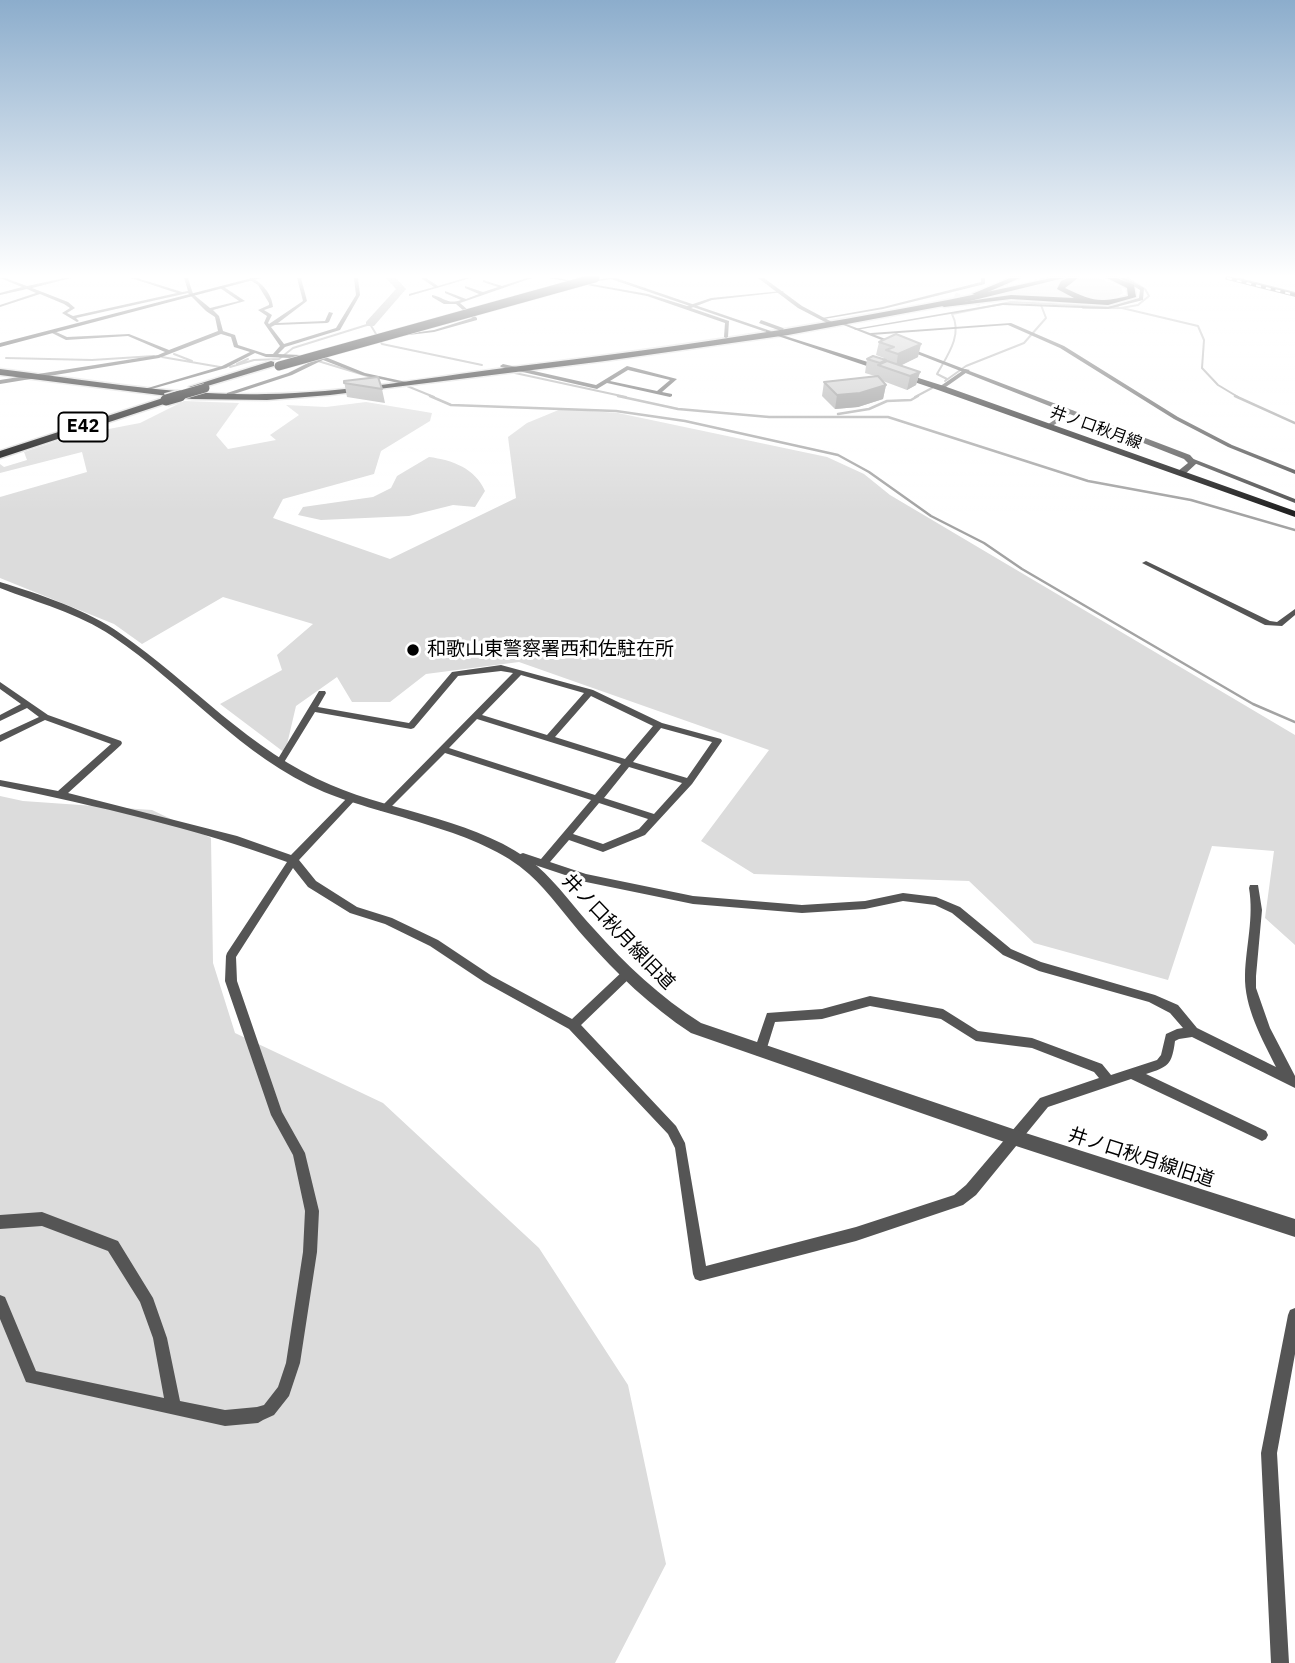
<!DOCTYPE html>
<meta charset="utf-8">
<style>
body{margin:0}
canvas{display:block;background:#fff}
</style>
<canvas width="1295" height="1663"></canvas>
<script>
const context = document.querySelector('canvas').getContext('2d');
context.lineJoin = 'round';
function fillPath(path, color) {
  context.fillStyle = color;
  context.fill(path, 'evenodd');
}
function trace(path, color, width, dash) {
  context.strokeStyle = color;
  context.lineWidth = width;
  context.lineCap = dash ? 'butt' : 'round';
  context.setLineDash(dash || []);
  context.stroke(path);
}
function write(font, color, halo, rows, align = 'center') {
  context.font = font + ' "IBM Plex Sans","Noto Sans JP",sans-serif';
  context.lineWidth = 6;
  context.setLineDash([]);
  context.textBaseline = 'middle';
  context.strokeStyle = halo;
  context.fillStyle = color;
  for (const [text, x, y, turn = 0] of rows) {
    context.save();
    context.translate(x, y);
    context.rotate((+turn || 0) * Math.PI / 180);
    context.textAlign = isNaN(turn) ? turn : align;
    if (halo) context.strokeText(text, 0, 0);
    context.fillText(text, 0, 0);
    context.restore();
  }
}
fillPath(new Path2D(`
 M1067,278L1059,286L1060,290L1086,300L1039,297L970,301Z
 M1079,278H1099L1121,287L1123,293C1106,306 1083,298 1066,290L1065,287Z
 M184,401L239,403L216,435L228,449L276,440L270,435L299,415L286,405L326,407L366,402L432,413L430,421L381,451L374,474L283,499L273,518L390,559L516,498L508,437L527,423L561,409L618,413L827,457L864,474L890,495L1295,735V945L1265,918L1274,851L1212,846L1168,980L1034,943L969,881L754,874L701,841L769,750L519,662L426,674L390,702H352L337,677L296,706L285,753L220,704L282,670L277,655L313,624L223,597L142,644L114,624L0,578V497L87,472L82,452L0,473V464L4,467L27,460L24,452L72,436L140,423Z
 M429,457C452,460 475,468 485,491L475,507L453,505L409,516L321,520L298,515L303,507L373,497L391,488L397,476Z
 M0,796L23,801L152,810L211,838L213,963L235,1033L383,1103L539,1248L628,1385L666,1564L615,1663H0Z`), '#dcdcdc');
trace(new Path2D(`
 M1083,308H1122L1198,326L1204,340L1202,368L1218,385L1238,397
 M1121,308L1138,305L1149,296L1145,289L1127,278
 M174,354L192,361
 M162,357L220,367
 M6,358L92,360L154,356
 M318,361L374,378
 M237,364L248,359
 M230,367L254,360L279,359L293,348L370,324L382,344L482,365
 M515,373L626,397
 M947,379L937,374C947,356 963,335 952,314L1011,302L1118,307
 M945,381L966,366L1024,343L1046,318L1041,305
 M407,386L434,397
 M915,397L932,388`), '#a3a3a3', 2);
trace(new Path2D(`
 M430,396L451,405L616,411L685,421L838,455L869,472L931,516L984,543L1022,569L1253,704L1295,722
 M618,396L678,409L769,417H888L1088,481L1191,500L1295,530
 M1235,396L1295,423
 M838,414L869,409L887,401L911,400L918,396`), '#a3a3a3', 2.5);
fillPath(new Path2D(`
 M386,278H396L406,289L374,326H366V322L396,289Z`), '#a3a3a3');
trace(new Path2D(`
 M955,295L980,304`), '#d9d9d9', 5, [5, 2.5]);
const trunk = new Path2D(`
 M1051,278H1064L970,301L788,335L605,361L330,395L267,400L192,399L0,375V369C88,380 176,396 265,394C345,393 425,378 504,368C688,346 870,319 1051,278Z`);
const motorway = new Path2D(`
 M1010,278H1020L979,296L972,294Z
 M1068,278H1078L1065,288C1092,301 1098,303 1128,296L1127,288L1107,278H1117L1134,285L1136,297L1108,305L1011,299L944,307L940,305L1011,295L1074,298L1057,289L1061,281Z
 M271,361L274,362V366L194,390L189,387Z
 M166,397L171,400L170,402L0,458V451Z`);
trace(trunk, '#dbdbdb', 3);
trace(motorway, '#dbdbdb', 3);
fillPath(new Path2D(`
 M0,278H5L27,286L65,278H71L32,288L68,302L75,308L67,313L73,316L177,293L131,278H137L182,292L188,291L184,278H188L193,294L210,308L239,301L220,288L224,287L245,301L213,310L219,316L223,331L235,335L238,345L266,354H273L280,346L264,323L267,316L258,310L269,305V303L258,285L250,280V278C262,281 272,295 273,307L264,310L272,315L268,323L269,324L303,301L297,278H301L307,301L278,323L325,321L329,312L333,313L329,322L327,323L275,325L271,327L284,344L336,328L356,295L354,278H358L360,295L340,330L285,347L278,354L323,356L365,373L411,383L408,385L362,375L323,360L292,375L231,395L229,399H225L227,393L288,373L316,359L266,357L255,353L226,368L141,392V390L222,366L250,352L234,347L231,337L221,334L159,358L0,384V380L158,355L165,352L128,336L66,340L52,333L54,331L67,337L129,334L169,350L218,331L215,317L206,311L188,293L76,318L79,321L77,322L62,313L70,308L64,304L40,294L0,307V305L36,293L27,289L0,295V293L22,287Z
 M421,278H426L438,286L465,278H471L409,296V294L434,287Z
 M527,278H532L460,303L477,318V320L434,332L400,336L398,335L434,330L472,318L456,304H444L432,297V295C444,297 447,305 461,300L445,293V291L466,299L479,294L465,288V286L483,292L498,287L483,282V280L502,286Z
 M549,278H557L648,294L687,306L711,298L782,291L784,292L712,300L691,308L729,321L728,337L726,338L724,337L725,323L647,296Z
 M609,278H620L591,282L589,281Z
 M981,278H985V284L883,309L824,319L822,318L883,307L981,282Z
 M1120,278H1125L1144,288L1143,300L1108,309L1003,305L856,330L854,329L1003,303L1108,307L1139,298L1140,290Z
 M1234,278H1240L1295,292V294Z
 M1011,323L1064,346L1178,417L1232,445L1295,470V474L1228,447L1174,419L1060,348L1008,325L871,335L869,334L871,333Z
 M503,364L596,385L627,366L677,379L662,392L672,394V396L670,397L607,383L597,389L501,367L500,366ZM628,370L670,380L657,391L610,381Z
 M965,369L970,370L943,389H939V387Z
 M1069,410L1074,411L1051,427H1047V425Z
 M1191,458L1295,499V503L1189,461L1188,460Z
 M1146,561L1270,621L1277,622L1295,609V615L1282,626L1265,625L1144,564L1142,563Z
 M501,665L593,690L662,723L721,739L722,741L692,784L645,835L603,852L569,840L550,862L586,874L693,896L802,905L865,901L903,893L936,897L960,907L1011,949L1041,962L1155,995L1178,1005L1197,1028L1276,1067C1262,1039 1244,1007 1245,975C1246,945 1254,918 1249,888L1250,885H1258L1262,910L1256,976V988L1270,1028L1295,1076V1088L1192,1037L1179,1039L1175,1041C1172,1065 1168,1067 1146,1074L1266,1131L1268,1135L1266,1139L1262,1141L1258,1139L1131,1079L1048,1107L976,1195L963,1205L856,1241L700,1281L695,1279L693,1274L675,1148L668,1134L569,1029L484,982L430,946L385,924L350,913L308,887L293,868L236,957L237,981L282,1112L305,1153L319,1211L317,1252L300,1363L289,1396L274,1415L263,1420L258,1423L225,1426L26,1382L0,1319V1295L5,1297L36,1371L164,1398L153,1338L140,1302L108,1251L42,1226L0,1229V1215L42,1212L118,1241L153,1298L167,1338L180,1401L225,1410L257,1407L264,1405L278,1387L286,1363L303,1252L305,1211L293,1155L271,1115L225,981L226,956L227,953L287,862C194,828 97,806 0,786V780L58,791L111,744L45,720L0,742V735L39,717L27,708L0,721V715L21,704L0,689V682L48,715L121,741L122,743L121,745L68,793L237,836L291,855L350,795H356L358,797L356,799L299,860L316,881L357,907L392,918L438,940L492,976L572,1019L624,970L628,968L632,970L633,973L632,976L581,1025L676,1126L685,1143L706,1266L856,1227L954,1195L966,1185L1040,1098L1099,1078L1094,1072L1032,1048L976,1041L941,1019L870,1006L822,1019L775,1022L766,1051L764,1055L760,1056L756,1055L754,1051L767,1013L822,1009L870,996L943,1009L978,1031L1032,1038L1102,1064L1111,1075L1157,1060L1161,1055L1166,1034L1177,1029L1183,1028L1170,1013L1149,1002L1039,971L1003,955L952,913L935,905L903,901L865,909L802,913L693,904L586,882L523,861L518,863L515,862L513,859L515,856L523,853L541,859L591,800L445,753L387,811H381L379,809L381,807L513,673L501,671L458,676L414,728L411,729L315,712L283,764H277L276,762L319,691H325L326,693L318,707L409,723L452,672ZM521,675L584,693L547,735L482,715ZM591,696L653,726L625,759L555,737ZM477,719L621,764L595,795L449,748ZM661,728L712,742L687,778L633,762ZM629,767L682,783L654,814L604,798ZM599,803L648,819L639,829L603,844L573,834Z
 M1295,1308V1354L1277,1453L1289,1663H1271L1261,1453L1288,1315L1290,1310Z`), '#555');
fillPath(new Path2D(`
 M608,278H616L771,331L766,332Z
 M758,278H764L802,306L832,322L827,323L798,308Z
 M761,320L783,328L784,329L781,331L759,323Z
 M841,322L1190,455L1197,463L1184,475H1178V471L1188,463L1184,459L841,324Z
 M0,582C39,594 88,610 121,634C192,683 250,751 331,785C396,813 481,820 537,866C558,884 575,909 594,929C626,965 660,997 701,1023L1013,1129L1295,1219V1237L1013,1145L691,1033C650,1006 617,974 585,938C566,917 550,893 529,874C481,830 385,817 324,792C241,757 185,685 112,636C78,613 38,603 0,588Z`), '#555');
fillPath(new Path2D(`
 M252,278H261L0,347V343Z
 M766,330L944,386L1295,511V517L938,390L766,332Z`), '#222');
fillPath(trunk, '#000');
fillPath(motorway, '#000');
const rail = new Path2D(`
 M1227,278L1295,295`);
trace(rail, '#000', 3.5);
trace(rail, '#fff', 2, [5]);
const motorwayBridgeFar1 = new Path2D(`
 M279,366L595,278
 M174,397L205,388`);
const motorwayBridge = new Path2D(`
 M166,400L180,396`);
trace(motorwayBridgeFar1, '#dbdbdb', 10, []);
trace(motorwayBridge, '#dbdbdb', 14, []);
trace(motorwayBridgeFar1, '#000', 9);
trace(motorwayBridge, '#000', 11);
fillPath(new Path2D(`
 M896,334L918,357L901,365L920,372L916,385L907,390L883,381L886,385L883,399L858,407L835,409L822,396L824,382L875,376L865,373L867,359L884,360V358L876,355L879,342Z
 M344,381L382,389L385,403L347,397Z`), '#a9a9a9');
fillPath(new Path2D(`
 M921,344L918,357L896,368L898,354Z
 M920,372L916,385L907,390L910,376Z
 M886,385L883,399L858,407L835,409L837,395Z`), '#898989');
const building = new Path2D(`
 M896,334L921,344L898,354L886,350L894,347L879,342Z
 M873,356L886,360L880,363L867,359Z
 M887,361L920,372L910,376L878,365Z
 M878,376L886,385L860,393L837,395L824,382Z
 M378,377L382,389L344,383V381Z`);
fillPath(building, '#c4c4c4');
trace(building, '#898989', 2);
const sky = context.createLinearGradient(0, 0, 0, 511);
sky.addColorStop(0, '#8cadcc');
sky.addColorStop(0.54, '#fff');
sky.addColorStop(1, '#ffffff00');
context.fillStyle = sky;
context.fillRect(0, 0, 1295, 511);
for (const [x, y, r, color] of [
 [413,650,7,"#000"]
]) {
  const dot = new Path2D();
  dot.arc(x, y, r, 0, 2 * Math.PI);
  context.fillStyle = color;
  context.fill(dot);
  trace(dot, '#fff', 2.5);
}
write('16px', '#000', '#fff', [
 ["井ノ口秋月線",1096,428,20]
]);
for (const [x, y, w] of [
 [83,427,49]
]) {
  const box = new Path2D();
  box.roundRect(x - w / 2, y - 14.5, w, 29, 5);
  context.fillStyle = '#fff';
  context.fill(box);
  trace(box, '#000', 2);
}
write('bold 18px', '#000', null, [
 ["E42",83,427]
]);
write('19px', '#000', '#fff', [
 ["和歌山東警察署西和佐駐在所",427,650]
], 'left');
write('19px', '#000', '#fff', [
 ["井ノ口秋月線旧道",618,932,46],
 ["井ノ口秋月線旧道",1141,1158,18]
]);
</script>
